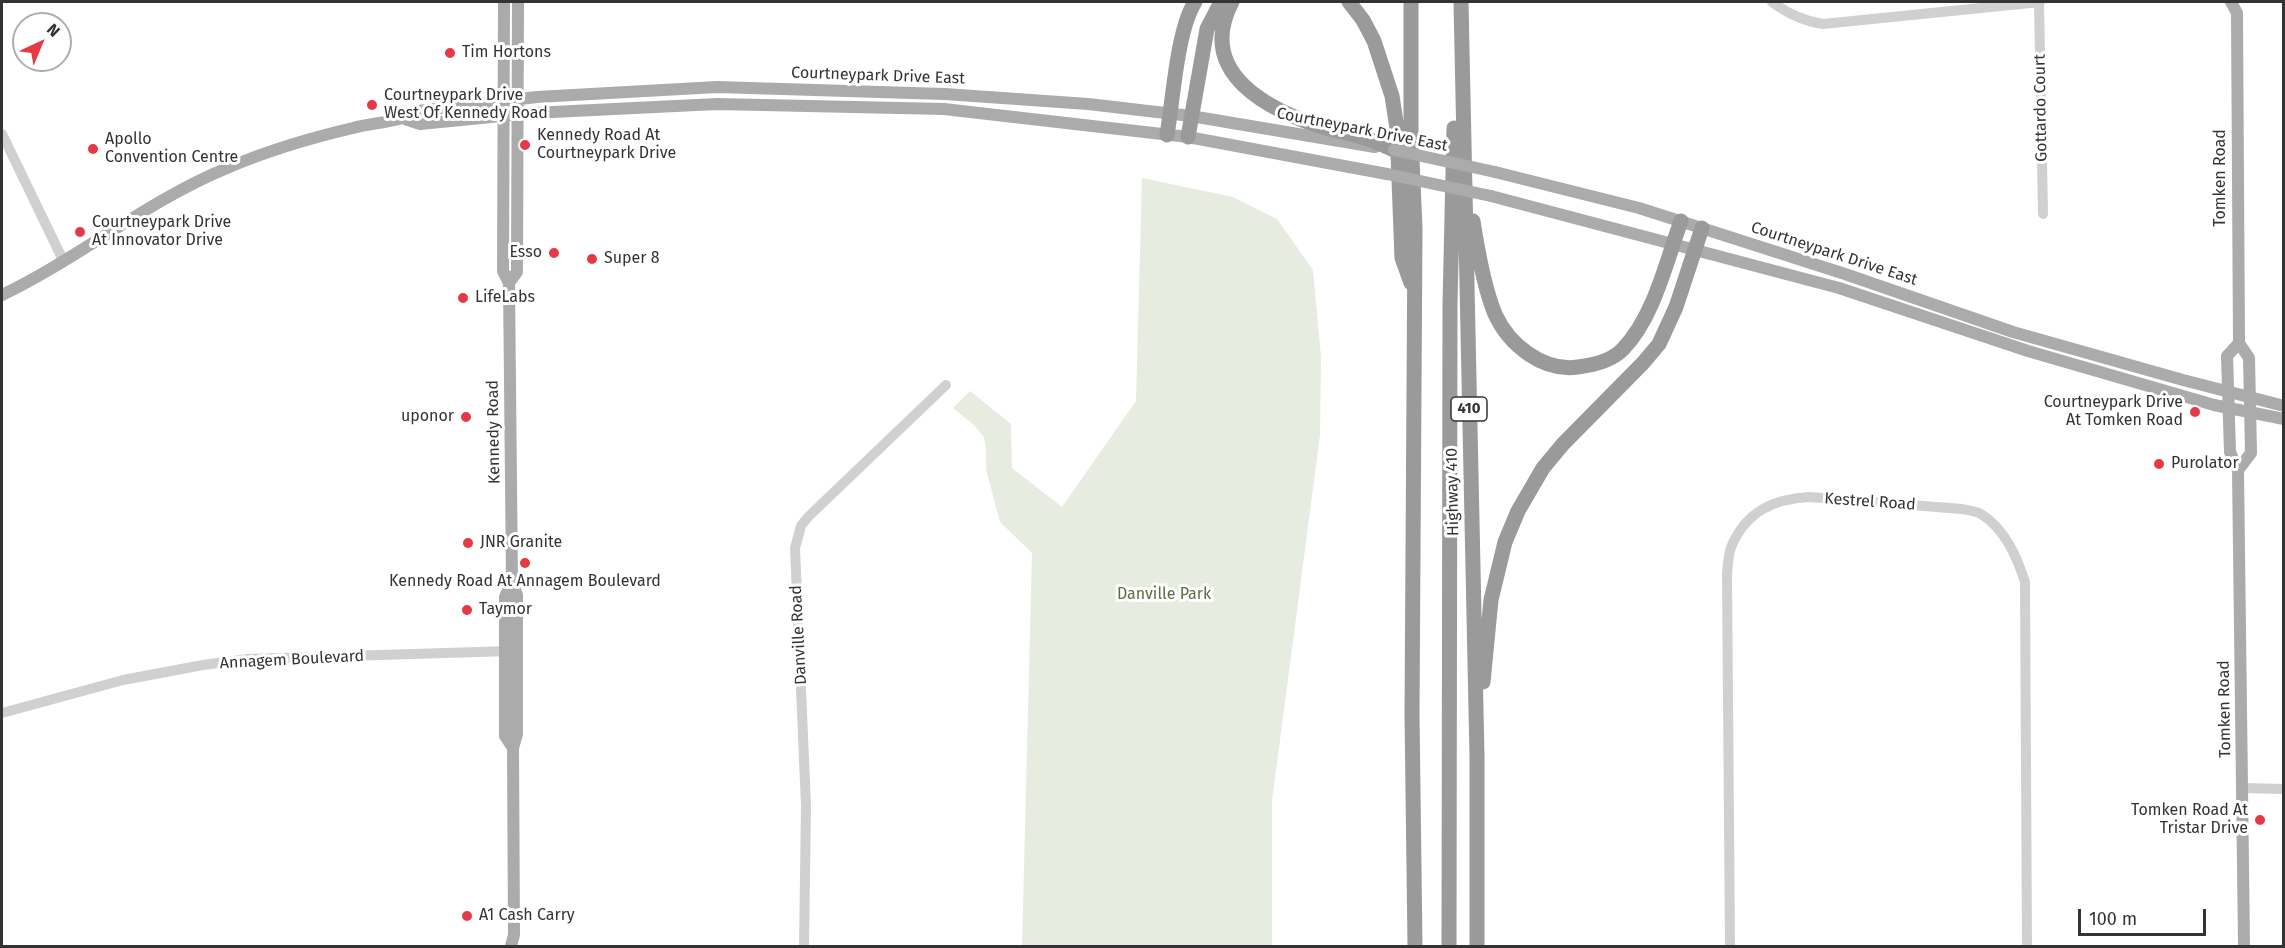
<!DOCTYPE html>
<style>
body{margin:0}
#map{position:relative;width:2285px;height:948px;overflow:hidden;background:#fff;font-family:"Fira Sans",sans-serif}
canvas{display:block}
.frame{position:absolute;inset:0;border:3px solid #333;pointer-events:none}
.north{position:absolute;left:12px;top:12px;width:60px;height:60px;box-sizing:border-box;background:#fff;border:2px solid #adadad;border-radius:50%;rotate:44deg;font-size:16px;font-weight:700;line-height:24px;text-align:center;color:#333}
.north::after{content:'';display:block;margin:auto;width:21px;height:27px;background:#e63946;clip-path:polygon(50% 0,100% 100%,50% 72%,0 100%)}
.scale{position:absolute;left:2078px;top:909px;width:128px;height:27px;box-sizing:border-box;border:3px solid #333;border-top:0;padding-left:8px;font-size:18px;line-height:21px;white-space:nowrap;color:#333;-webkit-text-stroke:4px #fff;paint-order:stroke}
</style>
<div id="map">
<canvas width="2285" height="948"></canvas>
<div class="frame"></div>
<div class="north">N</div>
<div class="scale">100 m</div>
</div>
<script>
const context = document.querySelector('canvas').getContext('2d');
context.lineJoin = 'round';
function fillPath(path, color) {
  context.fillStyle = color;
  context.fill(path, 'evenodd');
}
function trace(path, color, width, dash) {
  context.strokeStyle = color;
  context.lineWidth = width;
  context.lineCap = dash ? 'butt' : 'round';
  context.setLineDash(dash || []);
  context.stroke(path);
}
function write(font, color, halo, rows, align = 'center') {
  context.font = font + ' "Fira Sans",sans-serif';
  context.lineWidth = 6;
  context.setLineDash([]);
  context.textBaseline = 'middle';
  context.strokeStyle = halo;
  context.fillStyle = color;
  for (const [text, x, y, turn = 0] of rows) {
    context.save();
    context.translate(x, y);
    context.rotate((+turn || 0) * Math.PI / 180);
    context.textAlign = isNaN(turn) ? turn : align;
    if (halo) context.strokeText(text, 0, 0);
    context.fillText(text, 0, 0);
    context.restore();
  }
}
fillPath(new Path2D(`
 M1142,178L1233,197L1277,219L1313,270L1321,357L1320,435L1272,801V946H1022L1032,553L1000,522L986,469V447L984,437L974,425L953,408L970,391L1011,424L1012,468L1062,507L1136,401Z`), '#e6ecdf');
trace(new Path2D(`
 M1772,2C1788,14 1803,21 1823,24L2040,2
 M2039,2L2043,214
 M2,134L63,260
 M2,713L123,680L203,665L248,659L511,651
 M2242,788L2284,789
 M804,946L806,806L795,548L801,526L808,517L946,385
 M1730,946L1727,574C1728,565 1728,553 1732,545C1747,511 1774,499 1809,497L1962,509C1968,510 1976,511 1981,514C2005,529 2017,557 2025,582L2027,946`), '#d0d0d0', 10);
trace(new Path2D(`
 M504,2L503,271L509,283L512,581L517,595V734L513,748L514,935L511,946
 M2231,2L2237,13L2239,343L2249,358L2251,453L2238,470
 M405,119L420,124L532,113L717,104L944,109L1188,137L1387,174
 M1495,172L1639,208L1845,274L2013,332L2183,380L2284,406
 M1491,196L1839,288L2028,351L2214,405L2284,419
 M509,283L517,272L518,2
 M2,295C79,258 147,201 227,168C267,151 310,138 353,128C375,122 398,123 418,111L537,97L717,87L945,94L1088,104L1191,116L1375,147
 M2239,343L2227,356L2230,452L2238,470L2244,946
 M512,581L505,597V736L513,748`), '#ababab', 12);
trace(new Path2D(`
 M1232,2C1194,74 1271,112 1329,129C1341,132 1353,134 1365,138C1375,141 1384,146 1394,150
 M1349,2L1363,20L1374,41L1392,96L1397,128L1402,258L1411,283
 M1411,2V136L1415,228L1412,714L1415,946
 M1461,2L1477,756V946
 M1167,135C1173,100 1177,30 1195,2
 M1188,137L1207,29L1221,2
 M1473,221C1477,247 1485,290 1495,314C1509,345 1543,372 1578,367C1594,365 1612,361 1623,349C1654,317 1666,262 1681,221
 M1483,682L1491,600L1505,542L1518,511L1543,468L1563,444L1643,363L1659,344L1676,307L1702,228
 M1449,946L1450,304L1454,128`), '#9a9a9a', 15);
trace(new Path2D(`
 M1394,150L1495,172
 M1387,174L1491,196`), '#ababab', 12);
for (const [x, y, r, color] of [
 [450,53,6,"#e63946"],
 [372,105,6,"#e63946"],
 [525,145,6,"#e63946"],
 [93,149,6,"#e63946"],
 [80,232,6,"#e63946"],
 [554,253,6,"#e63946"],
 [592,259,6,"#e63946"],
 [463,298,6,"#e63946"],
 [2195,412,6,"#e63946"],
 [466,417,6,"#e63946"],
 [2159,464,6,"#e63946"],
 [468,543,6,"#e63946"],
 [525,563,6,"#e63946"],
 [467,610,6,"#e63946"],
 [2260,820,6,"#e63946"],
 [467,916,6,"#e63946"]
]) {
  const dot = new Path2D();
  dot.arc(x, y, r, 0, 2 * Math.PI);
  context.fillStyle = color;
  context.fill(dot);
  trace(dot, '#fff', 2);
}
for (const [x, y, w] of [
 [1469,409,36]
]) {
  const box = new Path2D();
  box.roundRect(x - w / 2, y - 12, w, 24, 4.5);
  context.fillStyle = '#fff';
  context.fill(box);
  trace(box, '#333', 1.5);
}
write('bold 15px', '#333', null, [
 ["410",1469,409]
]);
write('16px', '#333', '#fff', [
 ["Tim Hortons",462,53],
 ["Courtneypark Drive",384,96],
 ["West Of Kennedy Road",384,114],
 ["Kennedy Road At",537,136],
 ["Courtneypark Drive",537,154],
 ["Apollo",105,140],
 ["Convention Centre",105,158],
 ["Courtneypark Drive",92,223],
 ["At Innovator Drive",92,241],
 ["Esso",542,253,"right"],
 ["Super 8",604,259],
 ["LifeLabs",475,298],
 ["Courtneypark Drive",2183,403,"right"],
 ["At Tomken Road",2183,421,"right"],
 ["uponor",454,417,"right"],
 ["Purolator",2171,464],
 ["JNR Granite",480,543],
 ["Kennedy Road At Annagem Boulevard",525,582,"center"],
 ["Taymor",479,610],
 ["Tomken Road At",2248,811,"right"],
 ["Tristar Drive",2248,829,"right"],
 ["A1 Cash Carry",479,916]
], 'left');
write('16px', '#333', '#fff', [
 ["Courtneypark Drive East",878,76,2],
 ["Gottardo Court",2041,108,-91],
 ["Courtneypark Drive East",1362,130,11],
 ["Tomken Road",2221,178,-90],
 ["Courtneypark Drive East",1834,254,18],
 ["Kennedy Road",494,432,-91],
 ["Highway 410",1453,492,-91],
 ["Kestrel Road",1870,502,4],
 ["Danville Road",799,635,-93],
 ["Annagem Boulevard",292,660,-3],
 ["Tomken Road",2225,709,-91]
]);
write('16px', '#56703f', '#fff', [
 ["Danville Park",1164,595]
]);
</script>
